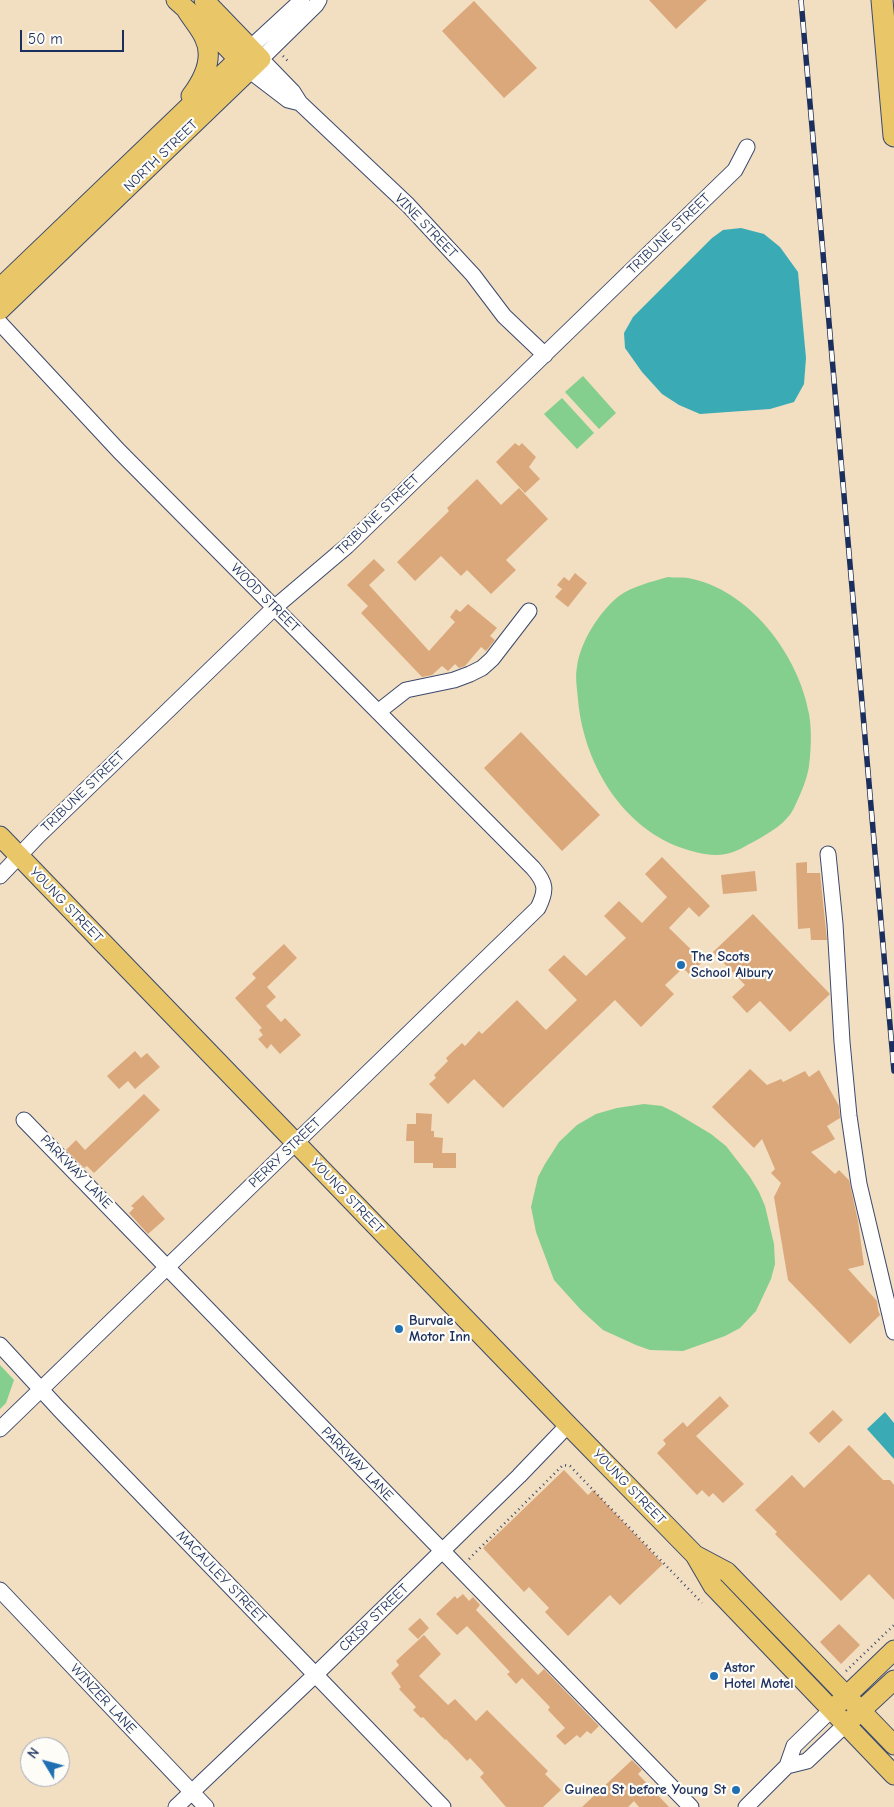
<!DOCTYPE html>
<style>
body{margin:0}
#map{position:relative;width:894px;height:1807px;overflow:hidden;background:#f2dec0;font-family:"Comic Neue",sans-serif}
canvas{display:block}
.north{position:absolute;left:20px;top:1737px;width:50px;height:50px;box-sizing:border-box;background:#fdfcf7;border:1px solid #a3aaba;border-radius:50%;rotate:307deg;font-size:14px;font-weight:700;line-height:20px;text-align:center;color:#1b2f5e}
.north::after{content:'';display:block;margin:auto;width:18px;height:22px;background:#1f6fb2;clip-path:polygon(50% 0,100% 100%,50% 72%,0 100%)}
.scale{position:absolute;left:20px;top:30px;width:104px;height:22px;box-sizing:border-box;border:2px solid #1b2f5e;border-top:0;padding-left:6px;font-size:15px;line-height:18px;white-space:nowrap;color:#1b2f5e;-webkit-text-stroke:4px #fdfcf7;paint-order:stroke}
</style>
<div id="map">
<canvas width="894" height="1807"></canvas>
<div class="north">N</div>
<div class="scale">50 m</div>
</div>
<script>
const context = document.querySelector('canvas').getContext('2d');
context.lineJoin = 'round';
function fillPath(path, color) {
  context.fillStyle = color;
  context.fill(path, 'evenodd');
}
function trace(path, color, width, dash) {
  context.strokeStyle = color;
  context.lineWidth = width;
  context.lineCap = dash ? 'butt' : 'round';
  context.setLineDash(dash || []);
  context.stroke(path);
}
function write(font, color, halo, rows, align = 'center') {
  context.font = font + ' "Comic Neue",sans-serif';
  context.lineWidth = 4.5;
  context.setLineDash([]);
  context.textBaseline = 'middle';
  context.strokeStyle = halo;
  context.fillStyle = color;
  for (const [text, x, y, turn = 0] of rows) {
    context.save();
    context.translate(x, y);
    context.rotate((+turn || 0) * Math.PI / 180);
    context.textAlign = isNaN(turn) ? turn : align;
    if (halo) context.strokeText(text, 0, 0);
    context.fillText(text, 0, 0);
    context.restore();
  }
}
fillPath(new Path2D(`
 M583,376L616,413L599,429L565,392Z
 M562,398L594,433L577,449L544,414Z
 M668,577C674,578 681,577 688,578C749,589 799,655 809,714C812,730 811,751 809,766C807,780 800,795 794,808C787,823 769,833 755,841C745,846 737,852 726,854C710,857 694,852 679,847C619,824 583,760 578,699C577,688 575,677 577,667C580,642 600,611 619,596C633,586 651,582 668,577Z
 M644,1104L662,1106L676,1113L711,1134L726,1146L750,1177L759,1192L765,1206L774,1244L775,1264L771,1279L756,1311L740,1328L725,1336L683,1351L650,1350L636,1345L603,1330L581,1310L554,1280L536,1232L531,1207L538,1177L545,1164L559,1142L577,1125L596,1114L617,1108Z
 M0,1365L14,1380L6,1403L0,1409Z`), '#84cf8d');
fillPath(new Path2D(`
 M741,228L764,234L780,247L798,272L806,358L804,384L794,402L770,409L700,414L679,405L662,394L642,372L625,348L624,333L633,317L712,238L723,230Z
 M885,1412L894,1423V1459L867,1429Z`), '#3aabb5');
fillPath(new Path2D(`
 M649,0H707L676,29Z
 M474,1L537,68L504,98L442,31Z
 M515,443L519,446L522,443L536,457L529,467L540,479L525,493L496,462Z
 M477,479L501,505L519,488L548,519L506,560L516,570L491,594L467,570L461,576L441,556L415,581L397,562L449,511L447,508Z
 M374,559L385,570L369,585L429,651L455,622L450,617L456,609L460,612L468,604L497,628L490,636L495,640L486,651L481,647L465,666L459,668L455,664L448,671L442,666L432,675L422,677L361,613L368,606L347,585Z
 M575,573L587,583L568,607L555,597L562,589L557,585L564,577L569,581Z
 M521,732L600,815L562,851L484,768Z
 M662,857L710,906L699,917L689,907L669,928L703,961L690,975L683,968L665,985L674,994L641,1027L615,1000L503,1108L474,1079L448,1104L429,1084L436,1078L434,1075L448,1061L446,1058L462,1043L465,1046L479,1031L482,1034L517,1000L546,1030L577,1000L548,970L564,955L586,976L626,938L604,916L619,901L642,923L667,897L645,874Z
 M807,862V873H820L827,940H811L810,928L798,929L796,863Z
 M755,871L757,891L723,894L721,875Z
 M753,914L830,994L790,1032L760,1001L747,1013L732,997L745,985L713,952Z
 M284,944L297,958L267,987L276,997L266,1006L281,1022L285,1018L301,1035L280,1054L271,1044L267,1049L258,1039L263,1035L259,1030L262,1028L235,998L256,978L252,974Z
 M135,1051L141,1058L147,1053L160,1067L135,1089L128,1081L119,1089L107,1076Z
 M750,1069L767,1085L781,1079L783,1082L805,1071L809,1077L819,1070L839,1106L840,1118L827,1126L835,1139L811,1152L835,1174L839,1170L849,1180L858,1221L864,1265L848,1269L877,1301L878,1310L880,1315L850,1344L788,1280L774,1197L781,1183L771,1173L775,1169L762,1139L754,1148L712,1107Z
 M144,1094L160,1110L94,1173L87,1166L84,1168L66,1150L76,1140L85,1150Z
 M416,1113L432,1114L431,1131H434V1137L443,1138L442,1153H456V1168H433V1163H414V1141H406L407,1124H416Z
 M143,1195L165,1219L148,1234L129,1213L134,1208L131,1206Z
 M720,1396L729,1406L696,1436L744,1484L723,1503L713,1493L709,1497L702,1490L697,1495L657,1453L666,1444L663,1440L683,1422L687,1427Z
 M833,1410L843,1420L819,1443L809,1433Z
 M849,1445L883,1480H890L894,1485V1600L869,1574L841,1601L775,1534L777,1532L755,1510L792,1475L804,1488Z
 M564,1470L588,1495L593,1490L663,1564L620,1605L610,1595L568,1636L545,1612L549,1608L529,1587L524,1592L483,1548Z
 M463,1594L469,1601L473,1597L480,1605L476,1610L538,1675L544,1669L599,1726L591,1734L587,1731L580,1738L577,1735L565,1745L556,1736L565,1728L548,1710L550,1707L522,1678L516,1684L507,1674L510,1672L467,1626L457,1635L436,1614L455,1596L457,1599Z
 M420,1618L429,1628L418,1639L408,1629Z
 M839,1624L860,1645L841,1664L820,1642Z
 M424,1635L441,1654L419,1676L448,1705L455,1699L476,1721L487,1710L548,1771L545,1774L561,1790L543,1807H506L480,1777L484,1773L470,1758L467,1761L446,1739L445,1740L423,1717L421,1718L413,1710L416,1707L399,1689L401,1687L391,1673L399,1665L396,1661Z
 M632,1760L642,1770L638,1774L669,1807H639L634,1801L628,1807H582Z`), '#dba87c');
const minor = new Path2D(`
 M319,0L316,5L261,59L293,92L300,103L408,205L473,275L504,316L545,355
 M250,48L302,0
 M250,71L288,100L300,103
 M0,323L119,451L533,868C546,883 547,890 538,908L0,1429
 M378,712L406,690L454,680L470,674L482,668L492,659L529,611
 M828,854L835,924L842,1042L849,1116L859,1184L894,1332
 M0,876L38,836L274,608L347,546L735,170L747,147
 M24,1120L691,1807
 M0,1345L59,1409L443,1807
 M0,1590L206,1807
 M787,1766L807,1761L845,1725
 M176,1807L315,1675L519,1476L568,1425
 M746,1807L787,1766L794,1746L831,1710`);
const major = new Path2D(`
 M176,0L215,35L247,68
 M187,11C192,19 200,28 204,37C215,58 203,80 191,96
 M0,288L250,48
 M0,310L261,59L204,0
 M0,836L568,1425L695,1555L713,1586L894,1775
 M695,1555L727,1572L894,1745
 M838,1704L894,1650
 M853,1718L894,1680`);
const highway = new Path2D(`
 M882,0L894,136`);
trace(minor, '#3b496d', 17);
trace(major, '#3b496d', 21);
trace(highway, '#3b496d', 23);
trace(new Path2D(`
 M283,56L288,61
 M469,1559L563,1465L570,1466L702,1603
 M846,1671L894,1625`), '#3b496d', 2.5, [1, 4]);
trace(minor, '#fff', 15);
trace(major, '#e9c769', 19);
trace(highway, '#e9c769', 21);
const rail = new Path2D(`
 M801,0L894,1071`);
trace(rail, '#1b2f5e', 5.5);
trace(rail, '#fdfcf7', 4, [11]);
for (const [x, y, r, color] of [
 [681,965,5,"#1f6fb2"],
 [399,1329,5,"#1f6fb2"],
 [714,1676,5,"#1f6fb2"],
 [736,1790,5,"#1f6fb2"]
]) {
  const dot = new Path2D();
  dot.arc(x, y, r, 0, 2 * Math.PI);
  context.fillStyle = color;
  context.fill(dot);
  trace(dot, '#fdfcf7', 2);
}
write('14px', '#1b2f5e', '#fdfcf7', [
 ["NORTH STREET",161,156,-44],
 ["VINE STREET",426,226,46],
 ["TRIBUNE STREET",669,234,-44],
 ["TRIBUNE STREET",378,515,-44],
 ["WOOD STREET",265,598,45],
 ["TRIBUNE STREET",83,792,-44],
 ["YOUNG STREET",66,905,46],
 ["PERRY STREET",285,1153,-44],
 ["PARKWAY LANE",76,1172,46],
 ["YOUNG STREET",347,1196,46],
 ["PARKWAY LANE",357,1464,46],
 ["YOUNG STREET",629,1487,46],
 ["MACAULEY STREET",221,1577,46],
 ["CRISP STREET",374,1618,-44],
 ["WINZER LANE",103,1699,47]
]);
write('bold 14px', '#1b2f5e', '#fdfcf7', [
 ["The Scots",691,957],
 ["School Albury",691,973],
 ["Burvale",409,1321],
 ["Motor Inn",409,1337],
 ["Astor",724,1668],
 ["Hotel Motel",724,1684],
 ["Guinea St before Young St",726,1790,"right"]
], 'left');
</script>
